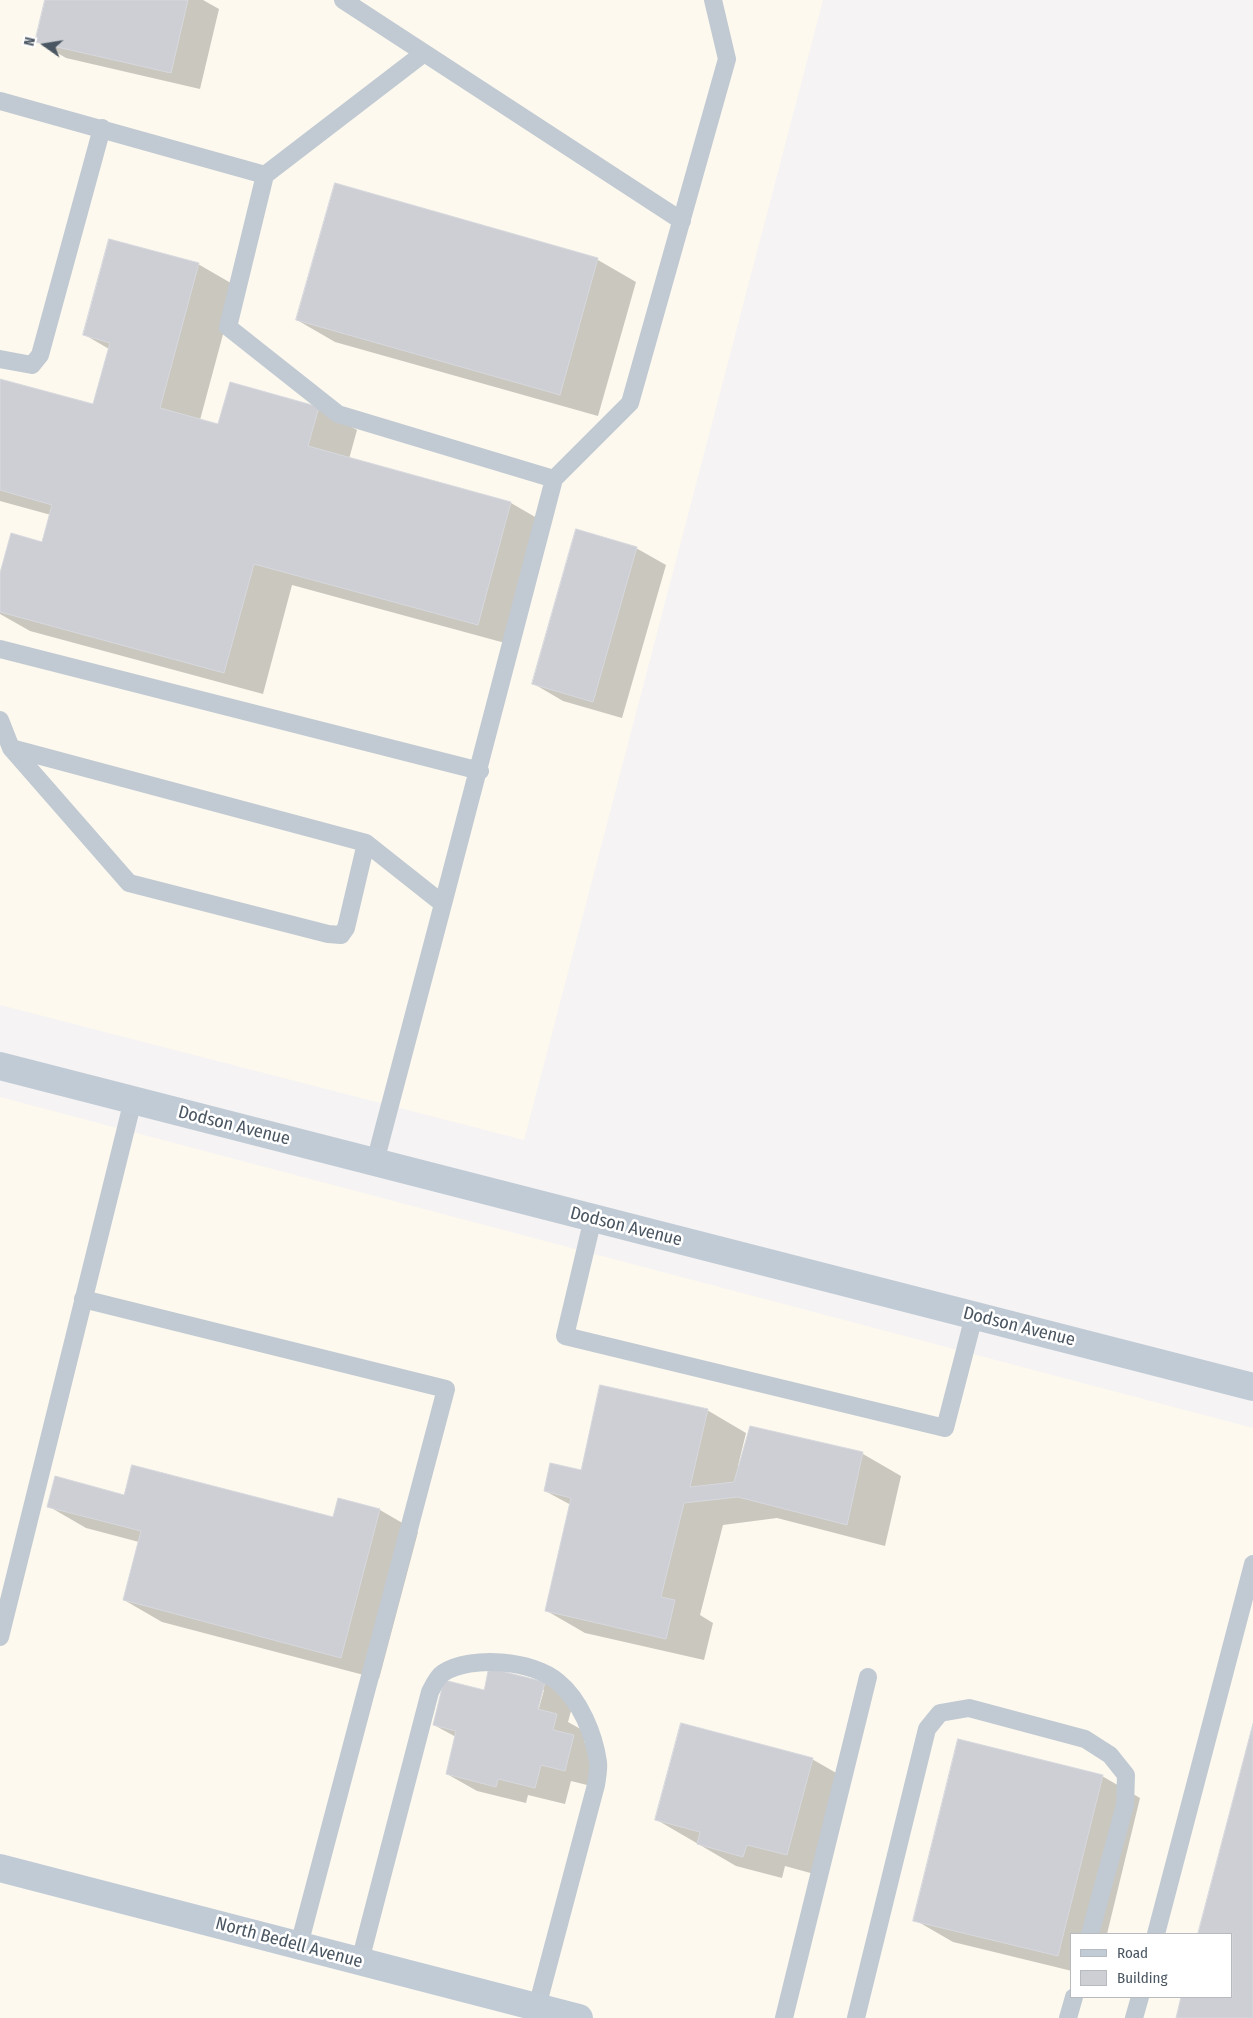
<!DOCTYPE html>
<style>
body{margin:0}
#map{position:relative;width:1253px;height:2018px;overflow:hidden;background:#f5f3f3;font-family:"Fira Sans Condensed",sans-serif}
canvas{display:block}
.legend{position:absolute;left:1070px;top:1933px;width:162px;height:65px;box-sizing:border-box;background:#fff;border:1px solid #b7bbc0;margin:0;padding:6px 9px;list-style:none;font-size:15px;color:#4a5661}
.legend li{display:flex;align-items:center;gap:10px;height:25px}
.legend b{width:25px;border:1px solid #b7bbc0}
.north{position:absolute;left:20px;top:20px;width:50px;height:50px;-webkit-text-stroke:4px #fff;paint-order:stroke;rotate:283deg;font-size:14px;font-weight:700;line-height:20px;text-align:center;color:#4a5661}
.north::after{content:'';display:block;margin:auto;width:18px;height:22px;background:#4a5661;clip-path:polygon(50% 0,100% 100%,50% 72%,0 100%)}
</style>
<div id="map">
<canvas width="1253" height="2018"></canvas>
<ul class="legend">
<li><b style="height:6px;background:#c1cbd6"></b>Road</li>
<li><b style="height:14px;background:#cdcfd5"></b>Building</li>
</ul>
<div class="north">N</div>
</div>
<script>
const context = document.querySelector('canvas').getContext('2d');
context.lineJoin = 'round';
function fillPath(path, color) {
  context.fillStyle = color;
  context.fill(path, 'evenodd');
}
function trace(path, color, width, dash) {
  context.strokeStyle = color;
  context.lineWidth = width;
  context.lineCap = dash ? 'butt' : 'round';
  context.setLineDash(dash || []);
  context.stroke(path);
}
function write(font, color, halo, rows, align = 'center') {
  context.font = font + ' "Fira Sans Condensed",sans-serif';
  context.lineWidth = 5;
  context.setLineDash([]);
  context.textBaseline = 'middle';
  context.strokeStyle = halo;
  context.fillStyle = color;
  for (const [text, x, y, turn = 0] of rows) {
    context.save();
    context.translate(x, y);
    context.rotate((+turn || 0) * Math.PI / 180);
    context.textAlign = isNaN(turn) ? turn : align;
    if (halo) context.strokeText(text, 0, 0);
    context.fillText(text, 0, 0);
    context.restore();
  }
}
fillPath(new Path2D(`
 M0,0H823L524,1140L0,1005Z
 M0,1097L1253,1428V2018H0ZM1072,1934H1232V1997H1072Z`), '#fdf9ef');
fillPath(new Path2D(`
 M46,0H203L219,9L200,89L66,58L37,41Z
 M335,185L598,260L636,282L598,416L335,342L297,320Z
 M198,264L236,286L200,420L219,425L318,408L357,430L349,459L511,503L549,525L516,646L292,585L263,694L30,631L0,614V578L43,543L51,515L0,501V380L94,406L109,349L85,335Z
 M636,548L666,565L622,718L563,701L534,684Z
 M707,1410L746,1433L738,1466H740L750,1428L863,1454L901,1476L885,1546L777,1518L723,1525L700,1615L713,1623L704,1660L585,1633L547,1611L571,1505L545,1491Z
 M125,1496L334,1519L339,1499L380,1510L418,1532L379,1679L162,1622L124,1600L139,1542L86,1528L48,1506Z
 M545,1683L574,1700L568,1722L586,1732L584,1742L603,1753L595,1787L571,1781L565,1804L528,1795L526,1803L477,1791L447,1774L456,1737L434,1725L484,1691ZM542,1690H544L537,1715H535Z
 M1253,1729V2018H1177L1183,1997H1232V1934H1199Z
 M812,1759L850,1781L825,1877L785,1866L782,1878L736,1866L657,1820Z
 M1102,1776L1140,1798L1107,1934H1072V1971L953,1942L915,1920Z`), '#0003');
const building = new Path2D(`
 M45,0H188L171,73L35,42Z
 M335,183L598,258L560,395L296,320Z
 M109,239L199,263L160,408L218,424L230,382L319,407L308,446L511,502L478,625L254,564L224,673L0,612V573L11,533L42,542L52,505L0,490V379L93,404L110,343L83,335Z
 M576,529L637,547L593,702L532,684Z
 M600,1385L708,1409L690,1487L734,1482L750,1426L863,1452L847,1525L738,1497L684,1503L661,1597L675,1600L666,1639L545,1611L571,1498L544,1491L550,1463L581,1470Z
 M132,1465L333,1517L338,1498L380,1509L341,1658L123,1600L141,1531L47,1507L55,1476L124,1495Z
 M489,1668L545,1682L538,1709L557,1714L553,1730L574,1735L565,1771L541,1765L535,1788L498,1779L496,1787L446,1774L456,1731L433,1725L444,1680L484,1690Z
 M681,1723L813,1758L787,1855L747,1845L743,1857L697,1844L700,1832L655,1820Z
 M1253,1724V2018H1176L1181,1997H1232V1934H1198Z
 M958,1739L1103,1775L1058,1956L913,1921Z`);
fillPath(building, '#cdcfd5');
trace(building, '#d7d9de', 1);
trace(new Path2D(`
 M343,0L682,221
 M0,101L265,175L228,327L338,414L554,479L443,904
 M265,175L424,53
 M0,359L32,365L40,355L102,128
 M554,479L630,403L727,59L713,0
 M0,649L480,771
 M0,720L11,748L366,843L443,904L375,1162
 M11,748L129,883L328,934L341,935L346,928L366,843
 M593,1218L565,1336L945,1428L974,1316
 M83,1299L446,1389L299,1945
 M0,1637L133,1100
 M1156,1934L1253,1564
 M360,1961L430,1692C433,1686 437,1677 443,1673C471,1655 533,1660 558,1682C580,1700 594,1734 598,1762C599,1769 597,1778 596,1785L537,2007
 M784,2018L868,1677
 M856,2018L927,1729L940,1713L969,1708L1085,1739L1110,1755L1126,1775L1125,1805L1090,1934
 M1068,2018L1074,1997
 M1134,2018L1140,1997`), '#c1cad2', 18);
trace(new Path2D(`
 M0,1066L1253,1387
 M0,1868L579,2018`), '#c1cbd6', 28);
write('18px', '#4a5661', '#fff', [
 ["Dodson Avenue",234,1126,14],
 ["Dodson Avenue",626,1227,14],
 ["Dodson Avenue",1019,1327,14],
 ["North Bedell Avenue",289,1943,15]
]);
</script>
